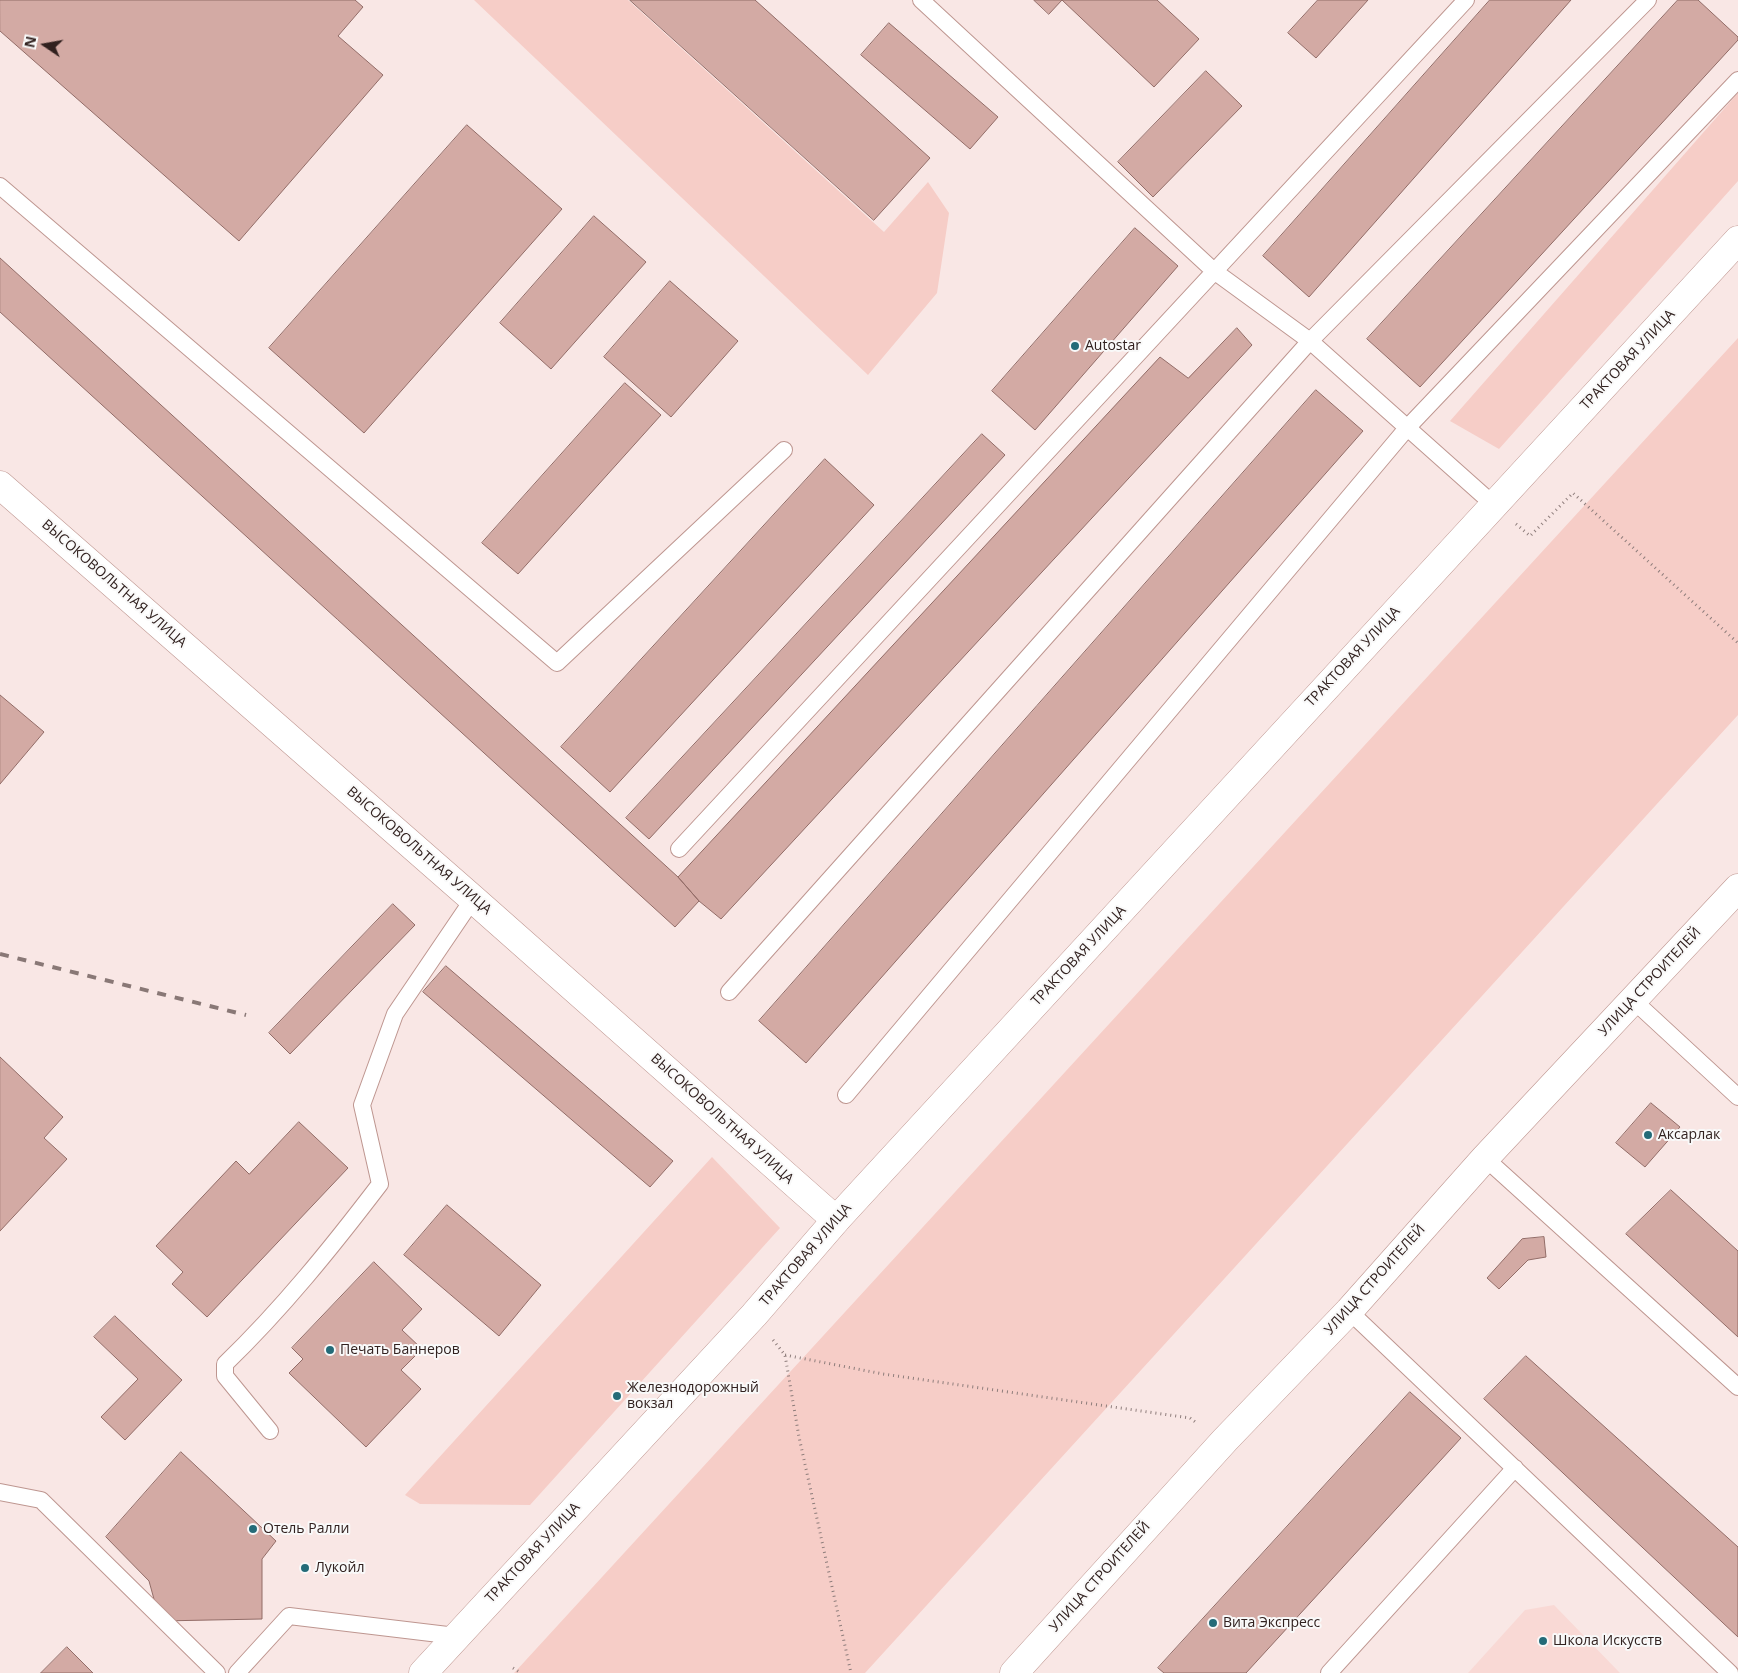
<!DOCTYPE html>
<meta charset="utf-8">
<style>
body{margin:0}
#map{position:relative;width:1738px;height:1673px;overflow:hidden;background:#f9e7e5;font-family:"Open Sans",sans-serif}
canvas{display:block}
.north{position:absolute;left:20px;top:20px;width:50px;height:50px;-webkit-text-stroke:4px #f9f9f9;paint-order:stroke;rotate:282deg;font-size:14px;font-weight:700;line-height:20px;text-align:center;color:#31211f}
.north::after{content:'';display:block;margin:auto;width:18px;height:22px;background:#31211f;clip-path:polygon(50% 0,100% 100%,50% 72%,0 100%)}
</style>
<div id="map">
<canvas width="1738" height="1673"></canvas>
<div class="north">N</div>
</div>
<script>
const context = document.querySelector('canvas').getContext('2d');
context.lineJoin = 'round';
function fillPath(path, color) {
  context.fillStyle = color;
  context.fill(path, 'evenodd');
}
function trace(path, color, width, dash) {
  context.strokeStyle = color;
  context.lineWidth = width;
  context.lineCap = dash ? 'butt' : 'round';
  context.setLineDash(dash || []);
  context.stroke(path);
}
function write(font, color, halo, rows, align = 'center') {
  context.font = font + ' "Open Sans",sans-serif';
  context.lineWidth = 4;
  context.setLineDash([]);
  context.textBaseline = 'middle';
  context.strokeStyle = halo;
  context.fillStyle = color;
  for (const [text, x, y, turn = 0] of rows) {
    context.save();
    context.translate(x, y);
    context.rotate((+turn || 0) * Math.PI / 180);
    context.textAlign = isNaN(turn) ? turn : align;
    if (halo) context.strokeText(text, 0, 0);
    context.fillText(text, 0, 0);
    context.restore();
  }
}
fillPath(new Path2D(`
 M1554,1605L1620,1673H1468L1525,1610Z`), '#f9d9d5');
fillPath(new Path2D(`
 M474,0H628L884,232L928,182L949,213L937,293L868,375Z
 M1738,93V181L1499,449L1450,421Z
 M1738,338V715L865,1673H514Z
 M712,1157L780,1228L530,1505L420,1504L405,1495Z`), '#f6cdc7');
const building = new Path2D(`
 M0,0H355L363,7L338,36L383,75L239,241L0,31Z
 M630,0H755L930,158L874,220Z
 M1034,0H1157L1199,39L1154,87L1062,0L1049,14Z
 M1318,0H1368L1316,58L1288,33Z
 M1490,0H1571L1309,297L1263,256Z
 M1678,0H1698L1738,37V40L1420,387L1367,339Z
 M889,23L998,117L970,149L861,55Z
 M1206,71L1242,106L1153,197L1118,162Z
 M467,125L562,209L364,433L269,348Z
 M594,216L646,262L551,369L500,323Z
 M1135,228L1178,266L1035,430L992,391Z
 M0,258L678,877L699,901L675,927L0,312Z
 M670,281L738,341L671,417L604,357Z
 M1237,328L1252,345L721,919L699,901L678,877L1160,357L1188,378Z
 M625,383L661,415L518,574L482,543Z
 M1316,390L1363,431L806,1063L759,1021Z
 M982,434L1005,455L649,839L626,818Z
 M825,459L874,505L610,792L561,747Z
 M0,695L44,732L0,784Z
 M393,904L415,925L290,1054L269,1033Z
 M446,966L673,1161L650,1187L423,992Z
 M0,1057L63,1117L44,1138L67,1159L0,1231Z
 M1651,1103L1680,1127L1645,1167L1616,1143Z
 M299,1122L348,1168L207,1317L172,1284L183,1272L156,1246L236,1161L249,1174Z
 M1671,1190L1738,1251V1337L1626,1234Z
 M447,1205L541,1285L499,1336L404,1255Z
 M1544,1237L1546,1257L1528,1260L1499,1289L1487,1278L1522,1239Z
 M374,1262L422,1309L402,1330L422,1349L401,1370L421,1389L366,1447L289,1373L303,1359L292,1348Z
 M115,1316L182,1380L125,1440L101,1417L138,1379L94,1337Z
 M1526,1356L1738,1547V1637L1484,1399Z
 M1410,1392L1461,1438L1246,1673H1164L1158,1668Z
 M181,1452L276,1541L262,1559V1619L160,1621L149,1581L106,1537Z
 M67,1647L93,1673H41Z`);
fillPath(building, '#d3aaa4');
trace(building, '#926c67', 1);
const service = new Path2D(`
 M921,0L1214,271L1310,341L1494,505
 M0,186L557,663L784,450
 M679,849L1466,0
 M729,992L1310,341L1648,0
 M1633,1000L1738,1097
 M846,1095L1408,427L1738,80
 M1485,1158L1738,1387
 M1349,1311L1730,1673
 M270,1431L225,1376V1364C282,1309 332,1247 380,1184L362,1105L395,1014L473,899
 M0,1492L41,1500L217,1673
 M237,1673L289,1616L456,1636
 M1329,1673L1515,1468`);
const tertiary = new Path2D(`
 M0,485L473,899L836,1220`);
const secondary = new Path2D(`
 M423,1673L754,1315L836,1220L1738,240
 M1014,1673L1225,1440L1349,1311L1485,1158L1738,888`);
trace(service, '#be9690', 18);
trace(tertiary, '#be9690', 29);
trace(secondary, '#be9690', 29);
trace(new Path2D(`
 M1516,524L1530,536L1573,493L1738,643
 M773,1340L785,1355L799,1437L851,1673
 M785,1355L883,1374L1190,1418L1198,1424
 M513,1668L521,1673`), '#8e7d7b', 3, [1, 4]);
trace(service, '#fff', 16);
trace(tertiary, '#fff', 28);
trace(secondary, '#fff', 28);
trace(new Path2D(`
 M0,954L246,1015`), '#897876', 4, [9, 9]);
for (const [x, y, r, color] of [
 [1075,346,5,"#246b78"],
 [1648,1135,5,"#246b78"],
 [330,1350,5,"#246b78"],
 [617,1396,5,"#246b78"],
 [253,1529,5,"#246b78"],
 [305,1568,5,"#246b78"],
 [1213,1623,5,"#246b78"],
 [1543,1641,5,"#246b78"]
]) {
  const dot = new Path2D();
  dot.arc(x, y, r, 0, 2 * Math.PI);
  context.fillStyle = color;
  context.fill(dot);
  trace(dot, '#f9f9f9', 2);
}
write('14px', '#31211f', '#f9f9f9', [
 ["Autostar",1085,346],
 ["Аксарлак",1658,1135],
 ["Печать Баннеров",340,1350],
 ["Железнодорожный",627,1388],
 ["вокзал",627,1404],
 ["Отель Ралли",263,1529],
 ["Лукойл",315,1568],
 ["Вита Экспресс",1223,1623],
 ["Школа Искусств",1553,1641]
], 'left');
write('14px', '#31211f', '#f9f9f9', [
 ["ТРАКТОВАЯ УЛИЦА",1628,360,-47],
 ["ВЫСОКОВОЛЬТНАЯ УЛИЦА",114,584,41],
 ["ТРАКТОВАЯ УЛИЦА",1353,657,-47],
 ["ВЫСОКОВОЛЬТНАЯ УЛИЦА",419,851,41],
 ["ТРАКТОВАЯ УЛИЦА",1079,956,-47],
 ["УЛИЦА СТРОИТЕЛЕЙ",1650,982,-47],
 ["ВЫСОКОВОЛЬТНАЯ УЛИЦА",722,1119,42],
 ["ТРАКТОВАЯ УЛИЦА",806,1255,-49],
 ["УЛИЦА СТРОИТЕЛЕЙ",1375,1280,-48],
 ["ТРАКТОВАЯ УЛИЦА",533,1553,-47],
 ["УЛИЦА СТРОИТЕЛЕЙ",1100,1577,-48]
]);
</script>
